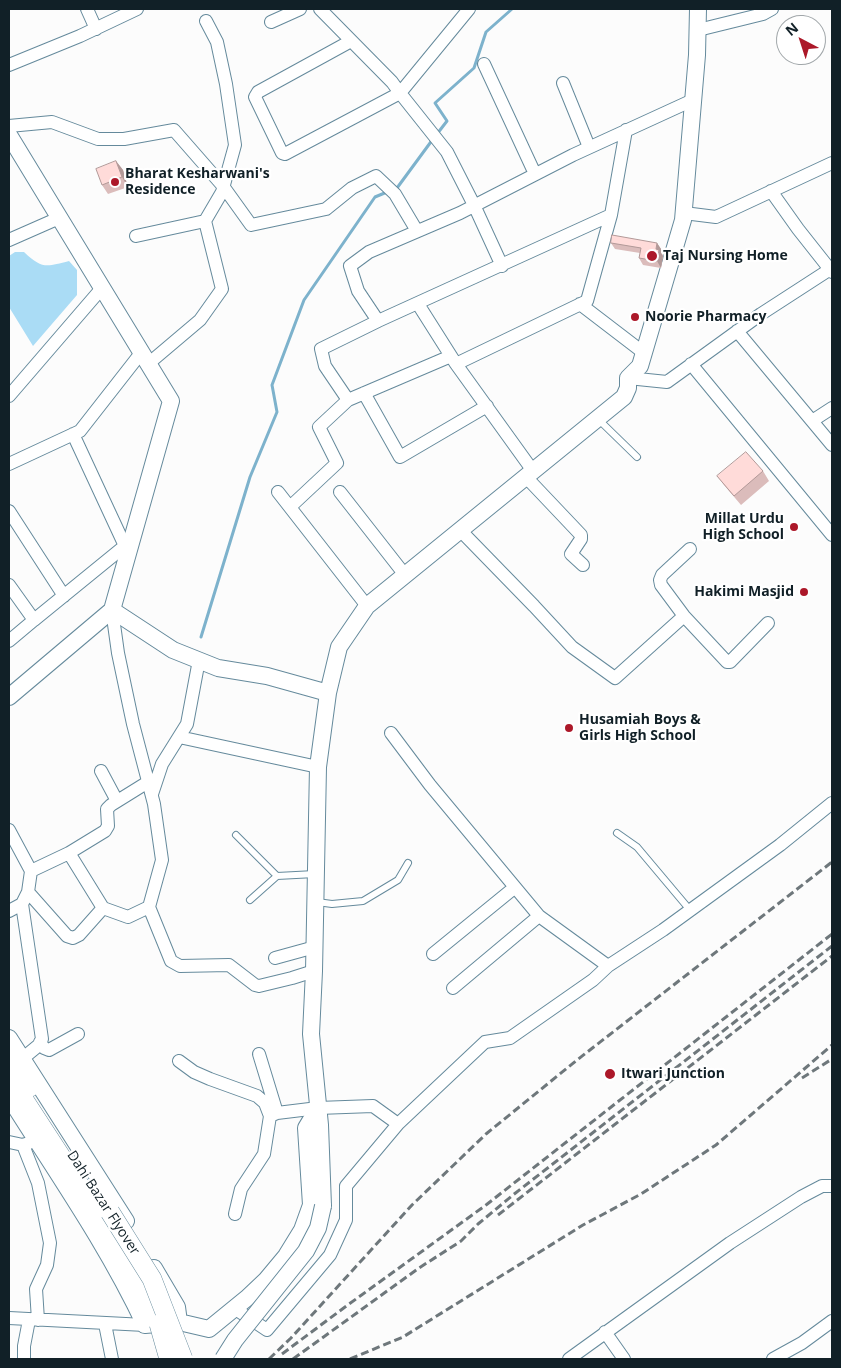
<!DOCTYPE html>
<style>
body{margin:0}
#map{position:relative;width:841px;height:1368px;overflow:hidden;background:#fcfcfc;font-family:"Open Sans",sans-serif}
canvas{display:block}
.frame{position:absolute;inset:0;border:10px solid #112027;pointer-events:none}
.north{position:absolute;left:776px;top:15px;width:50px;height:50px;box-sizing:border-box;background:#fff;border:1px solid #a0a6a9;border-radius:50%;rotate:320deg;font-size:14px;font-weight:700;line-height:20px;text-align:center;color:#112027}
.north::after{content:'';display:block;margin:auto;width:18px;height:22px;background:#ac1829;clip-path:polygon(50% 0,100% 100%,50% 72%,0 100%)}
</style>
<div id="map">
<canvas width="841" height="1368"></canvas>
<div class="frame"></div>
<div class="north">N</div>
</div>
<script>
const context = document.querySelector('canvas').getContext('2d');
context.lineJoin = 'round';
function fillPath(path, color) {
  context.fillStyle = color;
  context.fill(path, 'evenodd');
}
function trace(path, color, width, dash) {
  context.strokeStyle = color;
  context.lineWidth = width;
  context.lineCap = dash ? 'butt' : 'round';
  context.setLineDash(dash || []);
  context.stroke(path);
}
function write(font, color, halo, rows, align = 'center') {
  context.font = font + ' "Open Sans",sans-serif';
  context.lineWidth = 4.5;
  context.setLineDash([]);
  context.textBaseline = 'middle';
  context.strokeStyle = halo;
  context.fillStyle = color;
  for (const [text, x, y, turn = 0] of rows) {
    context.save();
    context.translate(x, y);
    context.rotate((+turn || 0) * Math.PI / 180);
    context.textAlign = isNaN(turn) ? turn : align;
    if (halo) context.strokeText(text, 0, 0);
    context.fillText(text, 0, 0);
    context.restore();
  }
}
fillPath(new Path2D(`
 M15,252H24C42,269 46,267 69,261L77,270V295L33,346L9,307V256Z`), '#aadcf5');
trace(new Path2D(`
 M437,134L447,121L435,103L474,68L486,32L512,9
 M395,189L397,188L433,139
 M201,637L250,477L277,412L272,385L304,300L375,197L387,192`), '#7db2cc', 3);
const service = new Path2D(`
 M598,419L637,457
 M617,833L637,847L690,910
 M236,835L277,876
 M250,900L277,876L315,874
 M317,902L332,904L363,901L398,880L408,863`);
const minor = new Path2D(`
 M87,9L96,29
 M320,9L392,82L400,93L285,154L282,153L255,97L258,92L351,41
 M469,9L400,93L447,152L474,205L502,266
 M271,22L300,9
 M698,30L763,14L772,9
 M484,64L535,174
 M9,65L80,36L137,9
 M563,83L589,147
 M9,126L52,122L98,139H124L174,130L223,186L251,225L326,209L352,188L376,176L395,194L417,231
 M626,130L611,215L378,321L358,291L350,266L369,252L460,213L573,155C613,137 653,118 693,100
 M771,191L798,229L832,272
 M684,213L716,217L832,163
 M136,236L205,221
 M9,240L59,218
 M418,304L456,364L587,301L611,215
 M580,304L644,353
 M378,321L321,349L325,366L348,400L451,356
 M737,331L832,445
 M148,364L200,320L222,289L205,221L222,192L235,145L226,84L217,42L206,21
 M456,364L533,471
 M691,364L832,535
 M628,378L667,382L761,314L832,268
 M364,393L400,457L487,406
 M9,396L102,288
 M812,421L832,408
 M73,434L125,546
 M9,464L80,431L141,353
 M526,477L581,535V539L571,554L583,565
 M278,492L367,606
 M340,492L405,575
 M290,507L337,463L319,427L348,400
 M9,511L64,596
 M460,530L534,606L572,647L615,678L684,616
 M690,549L662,575L660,580L661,585L684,616L727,662H730L768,623
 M9,585L34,620L131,541
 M9,641L34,620
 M391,733L430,785L539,916L608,966
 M179,737L318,767
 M101,771L117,801
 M152,794L162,764L187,724L199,660
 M9,830L31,871L28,892L22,904L9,911
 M69,853L103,908L128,917L149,907L162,860L154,804L133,724L118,653L112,610
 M31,871L69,853L105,831L108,826L107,809L111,805L148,782
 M28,892L67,936L73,938L79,935L103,908
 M22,904L42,1039L39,1045L22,1059
 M149,907L171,961L180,966L229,965L255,985L259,986L292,978L314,971
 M433,954L514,888
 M275,958L315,947
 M453,988L539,916
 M40,1042L44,1048L49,1050L78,1034
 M259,1054L277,1113
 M179,1061L194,1072L210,1079L257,1096L265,1103L270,1116
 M9,1142L23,1145L29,1143
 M23,1145L38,1183L50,1243L47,1265L36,1289L38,1320
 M235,1214L241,1189L264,1154L270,1116L277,1113L318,1108L373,1106L398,1124
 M234,1308L267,1330L330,1255L346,1220V1186L398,1124L485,1042L510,1038L593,980L608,966L663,930L780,845L832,803
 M9,1318L145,1325
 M105,1324L112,1359
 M605,1332L624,1359
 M24,1359V1346L29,1320
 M569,1359L730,1243L801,1197L822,1186H832
 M773,1359L802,1343L832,1321`);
const tertiary = new Path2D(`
 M9,135L171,401L112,610L9,697
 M112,610L173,650L218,668L267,676L328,693
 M9,1038L126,1221
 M9,1097C56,1172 107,1244 145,1325L179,1322L209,1329L247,1298L266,1280L286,1256L302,1230L311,1205L306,1128L318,1108
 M323,1206L320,1125L311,1034L314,971L318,767L328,693L339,647L367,606L624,397L628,388V378L640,366L683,220L697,55L698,9
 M154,1268L177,1307L179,1322`);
const secondary = new Path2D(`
 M9,1055L30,1087
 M9,1077L138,1275L155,1311`);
trace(service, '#658a9c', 8);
trace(minor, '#658a9c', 14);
trace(tertiary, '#658a9c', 18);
trace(secondary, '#658a9c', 20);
trace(service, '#fff', 6);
trace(minor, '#fff', 12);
trace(tertiary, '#fff', 16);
trace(secondary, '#fff', 19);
trace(new Path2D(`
 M802,1078L832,1059
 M498,1215L832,956
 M282,1354L345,1307L486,1205L832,934
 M269,1359L291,1338L412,1205L486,1134L577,1060L832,862
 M293,1359L419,1268L461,1241L478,1224L513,1195L832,946
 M350,1359L403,1337L583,1225L641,1194L716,1145L832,1045`), '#6e777b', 3, [8, 4]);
const tertiaryBridge = new Path2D(`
 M223,1359L235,1340L306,1251L318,1228L323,1206`);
const secondaryBridge = new Path2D(`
 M110,1212L152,1279L183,1359
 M159,1324L169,1359`);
trace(tertiaryBridge, '#658a9c', 18, []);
trace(secondaryBridge, '#658a9c', 20, []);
trace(tertiaryBridge, '#fff', 16);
trace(secondaryBridge, '#fff', 19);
fillPath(new Path2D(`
 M116,161L123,170L128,187L108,194L102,185Z
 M611,243H657L661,249V252L663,256L661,268L643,265L639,258L640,253L615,249Z
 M763,471L769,481L741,505L724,485L717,476Z`), '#dbbcbb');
fillPath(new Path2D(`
 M116,161L123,170L128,187L122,177Z
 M657,243L661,249V252L663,256L661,268L657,261L656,249Z`), '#b29998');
const building = new Path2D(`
 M116,161L122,177L102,185L96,169Z
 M612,235L657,243L656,249L659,250L657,261L639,258L641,248L611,243Z
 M746,452L763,471L734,496L717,476Z`);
fillPath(building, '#ffdbd9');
trace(building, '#b29998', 1);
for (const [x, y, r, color] of [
 [115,182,5,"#ac1829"],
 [652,256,6,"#ac1829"],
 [635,317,5,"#ac1829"],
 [794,527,5,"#ac1829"],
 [804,592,5,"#ac1829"],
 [569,728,5,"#ac1829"],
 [610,1074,6,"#ac1829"]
]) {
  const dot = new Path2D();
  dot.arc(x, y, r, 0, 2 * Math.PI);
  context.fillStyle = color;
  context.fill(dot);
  trace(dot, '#fff', 2);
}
write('bold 14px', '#112027', '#fff', [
 ["Bharat Kesharwani's",125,174],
 ["Residence",125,190],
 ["Taj Nursing Home",663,256],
 ["Noorie Pharmacy",645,317],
 ["Millat Urdu",784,519,"right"],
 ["High School",784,535,"right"],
 ["Hakimi Masjid",794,592,"right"],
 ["Husamiah Boys &",579,720],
 ["Girls High School",579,736],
 ["Itwari Junction",621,1074]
], 'left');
write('14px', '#112027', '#fff', [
 ["Dahi Bazar Flyover",103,1203,57]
]);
</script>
